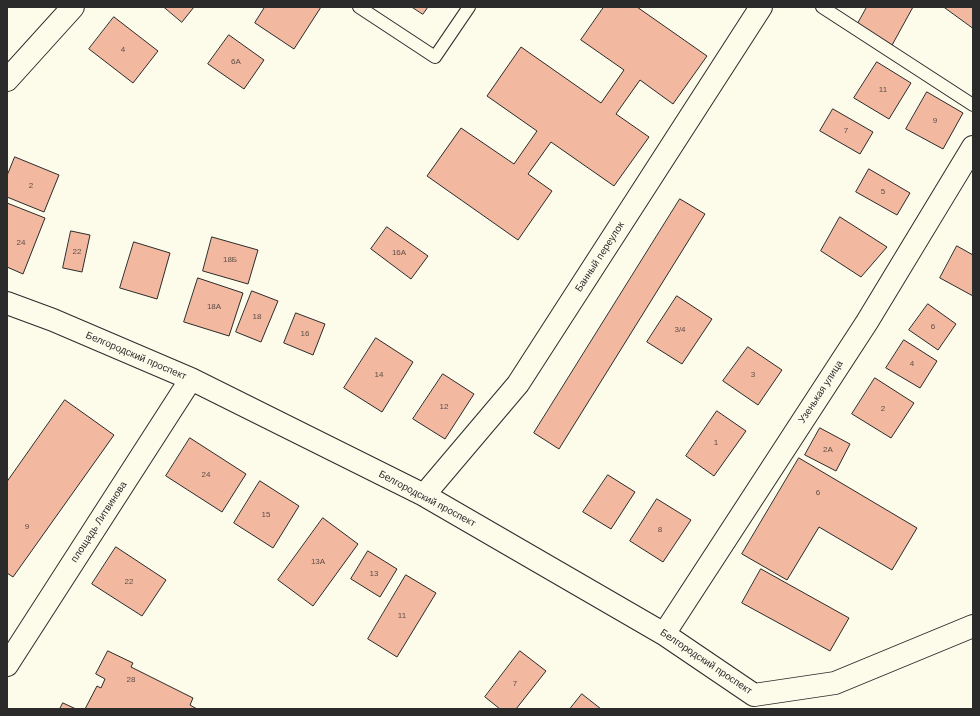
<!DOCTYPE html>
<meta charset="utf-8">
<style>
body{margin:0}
#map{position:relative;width:980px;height:716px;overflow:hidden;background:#fdfbea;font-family:Helvetica,sans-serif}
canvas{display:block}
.frame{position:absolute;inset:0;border:8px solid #2b2b2b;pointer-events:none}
</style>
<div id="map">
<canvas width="980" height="716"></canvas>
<div class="frame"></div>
</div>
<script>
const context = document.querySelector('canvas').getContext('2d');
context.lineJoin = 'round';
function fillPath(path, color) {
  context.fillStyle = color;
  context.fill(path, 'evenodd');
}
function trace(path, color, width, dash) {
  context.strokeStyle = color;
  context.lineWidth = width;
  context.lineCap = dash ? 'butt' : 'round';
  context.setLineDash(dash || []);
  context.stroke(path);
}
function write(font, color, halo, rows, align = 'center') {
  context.font = font + ' Helvetica,sans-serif';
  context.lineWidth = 3;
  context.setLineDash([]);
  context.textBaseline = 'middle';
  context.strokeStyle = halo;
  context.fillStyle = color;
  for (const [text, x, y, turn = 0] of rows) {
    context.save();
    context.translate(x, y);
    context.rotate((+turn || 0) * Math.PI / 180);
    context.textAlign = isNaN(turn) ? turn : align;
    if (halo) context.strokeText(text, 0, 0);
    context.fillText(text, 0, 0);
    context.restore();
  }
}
const building = new Path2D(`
 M164,7H194L182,22Z
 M265,7H321L294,49L255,23Z
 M412,7H428L423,14Z
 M604,7H637L707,56L673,104L640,80L616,114L649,137L614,186L551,142L528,174L552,191L518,240L427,176L461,128L514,164L537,131L487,96L521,47L601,103L624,70L581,40Z
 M867,7H913L891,47L856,27Z
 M944,7H973V28Z
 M114,17L158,51L133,83L89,49Z
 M229,35L264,60L244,89L208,64Z
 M877,62L911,83L889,119L854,98Z
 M927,92L963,113L943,149L906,129Z
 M833,109L873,132L860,154L820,131Z
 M15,157L59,175L44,212L7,197V176Z
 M869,169L910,193L897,215L856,192Z
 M680,199L705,214L559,449L534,433Z
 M7,203L45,218L23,274L7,267Z
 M840,217L887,247L861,277L821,251Z
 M387,227L428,256L411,279L371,249Z
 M71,231L90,235L82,272L63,268Z
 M212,237L258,250L248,284L203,271Z
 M134,242L170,253L157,299L120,288Z
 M957,246L973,255V296L940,278Z
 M198,278L243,293L229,336L184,322Z
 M252,291L278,301L261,342L236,332Z
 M677,296L712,319L682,364L647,342Z
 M928,304L956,324L938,350L909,330Z
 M296,313L325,324L313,355L284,343Z
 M376,338L413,362L382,412L344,388Z
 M904,340L937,361L920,388L886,368Z
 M748,347L782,370L758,405L723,381Z
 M443,374L474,394L445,439L413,419Z
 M875,378L914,403L891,438L852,414Z
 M65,400L114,435L13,577L7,573V482Z
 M717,411L746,431L714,476L686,456Z
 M820,428L850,444L836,471L805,455Z
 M190,438L246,474L222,512L166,476Z
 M799,458L917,528L892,570L819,527L787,580L742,554Z
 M608,475L635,492L611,529L583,512Z
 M260,481L299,506L273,548L234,523Z
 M657,499L691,520L663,562L630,541Z
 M323,518L358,544L313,606L278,580Z
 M116,547L166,580L142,616L92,584Z
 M368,551L397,569L380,597L351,579Z
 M761,569L849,618L830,651L742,603Z
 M406,575L436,593L397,657L368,639Z
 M108,651L133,663L131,667L193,698L190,705L197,709H85L97,686L101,688L105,679L96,674Z
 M520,651L546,671L516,709H500L485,697Z
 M582,694L601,709H570Z
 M63,703L76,709H60Z`);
fillPath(building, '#f2b8a0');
trace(building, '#2b2b2b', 1);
const lane = new Path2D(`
 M359,7L435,57L469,7
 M822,7L973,105`);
const street = new Path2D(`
 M7,303L53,320L191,379L424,495L664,634L754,695L835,683L973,626
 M424,495L518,384L761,7
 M664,634L867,322L973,147
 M7,665L191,379`);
const secondary = new Path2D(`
 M7,80L73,7`);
trace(lane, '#2b2b2b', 14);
trace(street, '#2b2b2b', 24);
trace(secondary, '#2b2b2b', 24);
trace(lane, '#fdfbea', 12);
trace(street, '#fdfbea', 22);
trace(secondary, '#fdfbea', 22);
write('8px', '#5d4e48', null, [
 ["4",123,50],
 ["6А",236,62],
 ["11",883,90],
 ["9",935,121],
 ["7",846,131],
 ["2",31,186],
 ["5",883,192],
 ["24",21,243],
 ["22",77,252],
 ["16А",399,253],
 ["18Б",230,260],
 ["18А",214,307],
 ["18",257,317],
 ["6",933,327],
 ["3/4",680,330],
 ["16",305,334],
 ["4",912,364],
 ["14",379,375],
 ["3",753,375],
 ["12",444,407],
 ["2",883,409],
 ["1",716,443],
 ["2А",828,450],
 ["24",206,475],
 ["6",818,493],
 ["15",266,515],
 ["9",27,527],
 ["8",660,530],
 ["13А",318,562],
 ["13",374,574],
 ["22",129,582],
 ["11",402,616],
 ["28",131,680],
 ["7",515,684]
]);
write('10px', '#2b2b2b', '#fdfbea', [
 ["Банный переулок",600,257,-57],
 ["Белгородский проспект",136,356,23],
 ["Узенькая улица",821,392,-57],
 ["Белгородский проспект",427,499,28],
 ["площадь Литвинова",99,522,-57],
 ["Белгородский проспект",706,662,34]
]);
</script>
